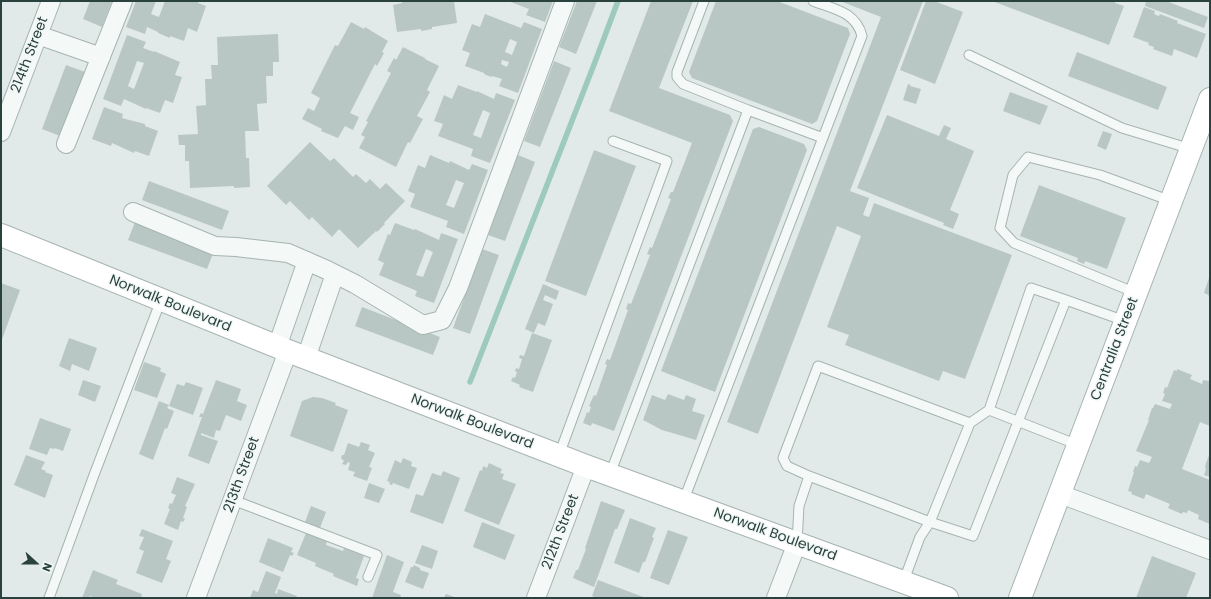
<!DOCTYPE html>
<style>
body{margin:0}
#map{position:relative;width:1211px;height:599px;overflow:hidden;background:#e1eae8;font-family:Poppins,sans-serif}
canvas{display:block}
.frame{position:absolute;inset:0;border:2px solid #2a423d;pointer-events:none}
.north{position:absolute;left:16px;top:543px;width:40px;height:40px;-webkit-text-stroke:3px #f1f7f6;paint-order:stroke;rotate:111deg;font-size:11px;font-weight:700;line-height:16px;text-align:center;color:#2a423d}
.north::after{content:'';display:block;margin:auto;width:14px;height:18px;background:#2a423d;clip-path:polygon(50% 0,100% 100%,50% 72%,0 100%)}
</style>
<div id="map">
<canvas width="1211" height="599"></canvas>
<div class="frame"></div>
<div class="north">N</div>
</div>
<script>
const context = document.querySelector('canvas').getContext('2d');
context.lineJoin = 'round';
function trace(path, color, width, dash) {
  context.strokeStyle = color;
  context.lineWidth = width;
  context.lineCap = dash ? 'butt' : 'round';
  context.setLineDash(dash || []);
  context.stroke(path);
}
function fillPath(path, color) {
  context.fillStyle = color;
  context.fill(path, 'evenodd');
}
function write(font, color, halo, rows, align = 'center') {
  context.font = font + ' Poppins,sans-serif';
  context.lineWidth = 3;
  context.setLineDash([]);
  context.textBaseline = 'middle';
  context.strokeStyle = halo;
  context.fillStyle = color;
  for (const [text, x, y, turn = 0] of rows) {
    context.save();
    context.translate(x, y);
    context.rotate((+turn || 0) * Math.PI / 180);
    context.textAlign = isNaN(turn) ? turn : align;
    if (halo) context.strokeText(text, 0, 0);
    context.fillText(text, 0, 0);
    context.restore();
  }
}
trace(new Path2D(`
 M470,382L595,62L618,1`), '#9dcaba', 5.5);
fillPath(new Path2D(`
 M90,1H112L102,27L83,19Z
 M136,1H156L151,14L159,17L165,1H199L198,3L206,6L197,32L188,28L184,41L170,36V38L158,33V32L147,27L145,34L126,27Z
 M402,1H454L457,23L432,27V29L421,31V29L397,32L393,5L402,3Z
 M508,1H553L545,22L526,15L529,9Z
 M577,1H597L576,54L559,47Z
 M651,1H693L659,88L730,115L733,121L614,431L592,423L591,426L583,423L587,412L589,413L591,407L589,406L594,395L596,396L607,365L605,364L607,359L610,360L628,310L626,309L628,303L631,304L650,255L647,254L650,247L652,248L671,199L668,198L671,192H673L692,143L609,111Z
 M716,1H777L848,28L850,34L817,121L812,124L692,78L689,72Z
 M840,1H923L850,191L869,198L863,215L869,217L874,203L1012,255L965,379L943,371L939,381L845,345L849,335L827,327L861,236L837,226L758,434L727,422L881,17Z
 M926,1H934L963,12L935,84L900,70Z
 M992,1H1115V3L1124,6L1109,45Z
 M1146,1H1166L1208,17L1204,28L1145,6Z
 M1144,7L1155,11L1154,14L1159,16L1160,14L1178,21L1177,23L1206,34L1197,58L1174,49L1172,56L1153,49L1154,47L1148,45L1149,43L1133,37Z
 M485,14L521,28L524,22L542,29L518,93L499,86L502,79L492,76L491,77L484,74V73L465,66L470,53L462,50L472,24L480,27ZM510,39L517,42L512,55L505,52ZM502,60L509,62L507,67L501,64Z
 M351,22L364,29L365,27L388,41L382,52L384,53L377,66L375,64L350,113L359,117L353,130L345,126L338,138L321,131L322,129L302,119L308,108L314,111L320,98L311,93L335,45L338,46Z
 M278,34L279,62H273V76H266L267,103L257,104L259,131H245L246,158H249L250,187L234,188V186L190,188L189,161H185V145H179L178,135L198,134L196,106L206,105L205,79H212L211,65H218L217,37Z
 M127,35L146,42L143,48L154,52V51L180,62L175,75L182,77L173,103L165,100L160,113L146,108V109L124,99L121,106L103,99ZM137,61L144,63L134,89L128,86Z
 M403,47L425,58V59L439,66L427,90L430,92L417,116L423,119L410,143L408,142L396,167L359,148L365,137L361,135L368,122L366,121L391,73L387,71L394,58L396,60Z
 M1077,52L1167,87L1158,110L1068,76Z
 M554,61L571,68L540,147L524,141Z
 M66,65L85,72L60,136L42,129Z
 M908,84L911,85L910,86L921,89L916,104L903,100Z
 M458,85L477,92V91L494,99L496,93L515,100L490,163L471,156L473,149L438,136L443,124L434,121L444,95L452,99ZM483,110L490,113L481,138L473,135Z
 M1010,92L1048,106L1040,125L1003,111Z
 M104,107L123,114L122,118L145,124V126L158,131L149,156L135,151L134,153L112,143L111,146L92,139Z
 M887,115L939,136L944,125L951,128L946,139L974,151L950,210L959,214L953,229L943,225L944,223L857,188Z
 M759,127L804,144L807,150L715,392L661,371L753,129Z
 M1103,131L1112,134L1106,150L1097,146Z
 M310,142L330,161L334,158L353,177L356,174L366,183L370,179L380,189L386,183L405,201L384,223L385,224L377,232L376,231L358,248L339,229L332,237L312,217L309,220L290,201L286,205L267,186Z
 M594,150L636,166L586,296L545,281Z
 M430,155L449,163L450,161L469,170L472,164L488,170L464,234L446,227L448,221L410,207L415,194L408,191L418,165L425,168ZM456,180L464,183L454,208L446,205Z
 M518,155L535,162L505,241L488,235Z
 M149,181L229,211L222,230L142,200Z
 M1039,185L1126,218L1107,269L1085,261L1084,264L1077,261L1078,258L1020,236Z
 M135,222L214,251L207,269L128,240Z
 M395,223L414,230L415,229L439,240L441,233L458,239L434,303L415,296L417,291L379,275L384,263L378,260L388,234L390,235ZM426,249L433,252L423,277L416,275Z
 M482,249L499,255L470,334L453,328Z
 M1210,275V297L1208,296L1209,295L1204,293Z
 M1,283L20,290L1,342Z
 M543,284L559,291L556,300L545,295L543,300L553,304L545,326L538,323L534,333L525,329Z
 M362,307L440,337L433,355L355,326Z
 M532,333L552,340L533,392L519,387L520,385L511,381L513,377L515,378L517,372L515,371L516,368L519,369L522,359L519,358L520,355L524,356Z
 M69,338L97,348L89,371L72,364L70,371L59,366Z
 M144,362L161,368L160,371L166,374L157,398L134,390Z
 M1177,369L1192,375L1190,379L1202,384L1203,380L1210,381V426L1200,422L1182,469L1210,480V524L1198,519L1199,515L1188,510L1187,513L1183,512L1182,514L1168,508L1170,504L1146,494L1144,499L1131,494L1132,492L1128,491L1134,472H1133L1135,466L1137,467L1140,460L1149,463L1152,457L1136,451L1149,420H1148L1152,408H1153L1155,404L1170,409L1172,404L1162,401L1165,394L1163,393L1165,387L1167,388L1174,370L1177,371Z
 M83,380L101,386L95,402L78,395Z
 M216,380L241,389L237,401L247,405L241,421L226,415L220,431L216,430L214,438L201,433V435L218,441L209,464L188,456L202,417H199L201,413L203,414Z
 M186,382L203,388L193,415L169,406L177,384L184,386Z
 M668,394L684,400L686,395L696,399L692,411L705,415L696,440L662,430L643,420L652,395L665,400Z
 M313,397L322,398L336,403L335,405L348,410L333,452L290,436L302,401Z
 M159,401L169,405L167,408L174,411L167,429L165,428L153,460L139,454Z
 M40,418L71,429L63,451L55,448L54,449L50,448L47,455L29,449Z
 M361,442L370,445L368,450L375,453L369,467L372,468L367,481L353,476L355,472L348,470L350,463L348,462L346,465L342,464L344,461L341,458L342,455H344L348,443L359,447Z
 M1210,453V477L1204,475L1206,469L1205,468L1206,463Z
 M26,455L45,462L41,469L46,471L45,472L53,475L45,498L14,485Z
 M403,458L412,462L411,466L417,468L409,489L393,483L392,485L389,484L390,482L387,481L395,460L401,463Z
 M489,463L502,469L500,473L504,474L502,479L516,484L499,525L464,511L480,470L482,471L483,466L487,468Z
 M443,471L460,478L443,524L410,512L416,494L423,496L432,473L441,476Z
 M177,477L195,484L185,506L187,507L183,518L185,519L183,522L181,521L178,530L164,524L170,509L168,508L170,503L172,504L176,495L171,493Z
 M369,483L385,489L379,503L364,498Z
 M601,501L625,510L617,529H615L594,587L573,578L576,570H578L586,549L585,548Z
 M311,506L326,512L320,528L305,522Z
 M630,518L656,528L652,537L654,538L645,562H643L639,573L614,563Z
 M482,522L515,535L505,560L473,547Z
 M142,529L173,541L166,559L171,561L162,583L136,573L144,551L139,549L144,537L139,536Z
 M668,530L688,537L669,585L650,578Z
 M306,533L327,541L326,545L343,551L344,548L364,556L356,578L359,579L357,586L333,576L334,574L315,566L316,563L297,555Z
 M268,538L293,548L291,552L294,553L292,556L290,555L283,572L259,562Z
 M422,545L438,551L432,569L415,563Z
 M387,555L404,562L393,592L401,595L400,598H372Z
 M1152,556L1196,573L1186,598H1136Z
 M414,565L420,568V570L429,573L423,589L405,582L411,567H413Z
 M93,570L118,580L116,584L142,594L141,598H95L90,596L89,598H82Z
 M266,571L281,577L275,593L277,594L278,589L297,596L296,598H250L253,590L258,592Z
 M598,580L646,598H597L592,596Z
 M446,594L457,598H444Z`), '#b9c7c4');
const lane = new Path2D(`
 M969,55L1122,128L1191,149
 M748,110L823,138
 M1136,293L1014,243L1000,228L1013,175L1028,157L1100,175L1171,201
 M1066,300L1125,321
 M989,410L1031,288L1066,300L973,536L930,522L809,476L787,466L783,458L818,366L970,423L989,410L1078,445
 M559,455L667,161L613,141
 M610,474L748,110L683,84L677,77V72L704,1
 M233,500L377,555L368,577
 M683,502L862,36C856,12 834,9 813,1
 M797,543L799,506L809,476
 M903,583L920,537L930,522L970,423
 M49,598L94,475L161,300`);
const street = new Path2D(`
 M38,35L101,57
 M1,132L51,1
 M66,144L123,1
 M133,212L215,246L236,247L288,253L327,270L355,284L423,325L442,320L458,288L565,1
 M277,347L307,261
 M306,358L335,274
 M1060,494L1210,550
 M196,598L288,351
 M536,598L586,466
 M776,598L797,543`);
const secondary = new Path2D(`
 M1,235L288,351L586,466L947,598
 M1020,598L1210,99`);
trace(lane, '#a6b4b1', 11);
trace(street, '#a6b4b1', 20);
trace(secondary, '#a6b4b1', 24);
trace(lane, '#f4f8f7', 9);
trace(street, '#f4f8f7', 18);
trace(secondary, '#fff', 22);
write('14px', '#2a423d', '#f1f7f6', [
 ["214th Street",30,55,-69],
 ["Norwalk Boulevard",170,304,22],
 ["Centralia Street",1115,349,-69],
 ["Norwalk Boulevard",472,422,21],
 ["213th Street",242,475,-70],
 ["212th Street",561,532,-69],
 ["Norwalk Boulevard",775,535,20]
]);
</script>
